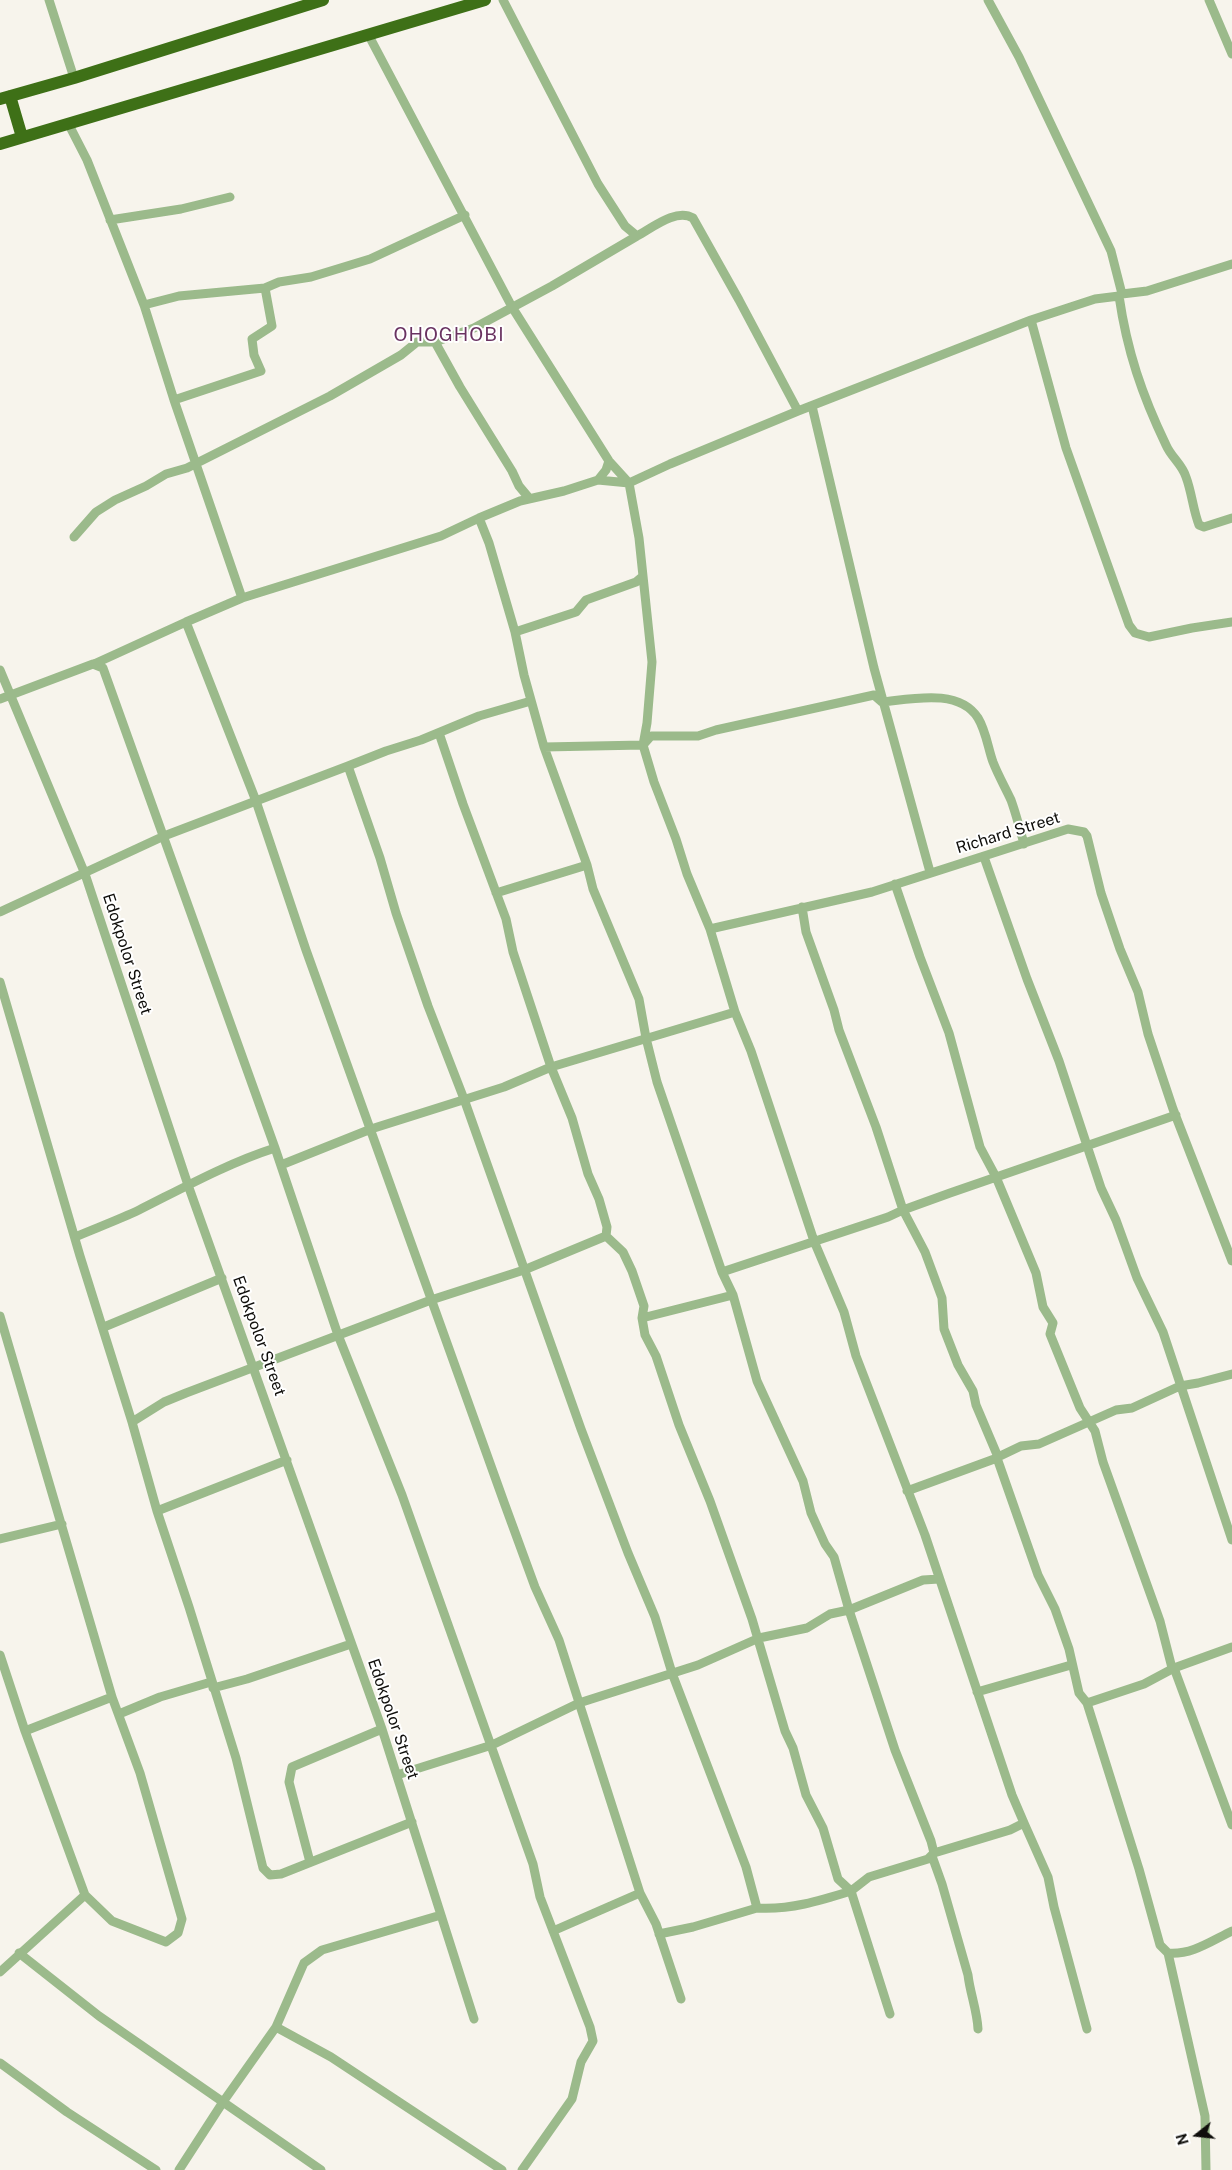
<!DOCTYPE html>
<style>
body{margin:0}
#map{position:relative;width:1232px;height:2170px;overflow:hidden;background:#f7f4ec;font-family:"Public Sans",sans-serif}
canvas{display:block}
.north{position:absolute;left:1172px;top:2110px;width:50px;height:50px;-webkit-text-stroke:4px #fff;paint-order:stroke;rotate:254deg;font-size:14px;font-weight:700;line-height:20px;text-align:center;color:#0f0e0b}
.north::after{content:'';display:block;margin:auto;width:18px;height:22px;background:#0f0e0b;clip-path:polygon(50% 0,100% 100%,50% 72%,0 100%)}
</style>
<div id="map">
<canvas width="1232" height="2170"></canvas>
<div class="north">N</div>
</div>
<script>
const context = document.querySelector('canvas').getContext('2d');
context.lineJoin = 'round';
function trace(path, color, width, dash) {
  context.strokeStyle = color;
  context.lineWidth = width;
  context.lineCap = dash ? 'butt' : 'round';
  context.setLineDash(dash || []);
  context.stroke(path);
}
function write(font, color, halo, rows, align = 'center') {
  context.font = font + ' "Public Sans",sans-serif';
  context.lineWidth = 4;
  context.setLineDash([]);
  context.textBaseline = 'middle';
  context.strokeStyle = halo;
  context.fillStyle = color;
  for (const [text, x, y, turn = 0] of rows) {
    context.save();
    context.translate(x, y);
    context.rotate((+turn || 0) * Math.PI / 180);
    context.textAlign = isNaN(turn) ? turn : align;
    if (halo) context.strokeText(text, 0, 0);
    context.fillText(text, 0, 0);
    context.restore();
  }
}
trace(new Path2D(`
 M49,0L74,78
 M503,0L598,184L625,226L637,236C652,228 676,208 693,218L739,300L798,411
 M988,0L1019,57L1111,251L1122,294
 M1209,0L1232,54
 M368,34L512,307L609,461L629,483L639,538L652,662L647,723L643,745L654,782L676,839L687,874L710,929L735,1012
 M68,123L87,160L144,305L174,400L242,598
 M110,220L181,209L230,197
 M1119,296C1127,351 1142,395 1166,445C1171,457 1182,464 1186,477C1192,493 1193,510 1199,525L1204,527L1232,518
 M144,305L179,296L265,288L279,282L311,277L370,259L465,215
 M1031,320L1066,448L1129,625L1135,633L1149,637L1192,628L1232,622
 M435,342L460,387L512,471L519,486L529,498
 M174,400L261,371L254,355L252,339L272,326L265,288
 M812,406L874,668L930,872
 M598,480L629,483L670,464L798,411L1031,320L1095,299L1119,296L1122,294L1147,291L1232,264
 M479,518L520,501L564,491L598,480L606,470L609,461
 M74,537L96,512L115,500L146,486L166,474L187,468L330,396L401,355L417,342H435L474,328L552,286L637,236
 M186,622L242,598L441,536L479,518L489,543L515,632L524,675L544,747L587,865L593,889L639,999L646,1038L657,1082L722,1272L733,1295L757,1381L803,1481L811,1513L825,1544L834,1557L849,1610L895,1750L931,1841L934,1853L928,1859L869,1877L851,1891L890,2014
 M515,632L576,612L586,600L636,582L642,577
 M94,664L186,622L256,801L306,950L505,1505L535,1587L559,1640L640,1893L656,1924L681,1999
 M0,670L85,874L188,1185L382,1729L474,2019
 M0,699L93,664L103,668L275,1148L338,1335L402,1495L533,1864L540,1897L590,2027L593,2041L581,2062L572,2099L522,2170
 M544,747L643,745L651,736H698L716,730L874,695L882,702C912,699 959,688 978,718C986,731 988,748 993,762C998,775 1005,787 1011,800C1016,814 1020,829 1024,844
 M348,766L386,751L421,740L479,716L531,701
 M984,857L1027,979L1059,1061L1101,1188L1116,1220L1137,1278L1163,1332L1232,1540
 M895,884L920,957L949,1033L980,1147L996,1177L1036,1273L1043,1307L1053,1323L1050,1334L1080,1408L1095,1431L1103,1462L1160,1621L1172,1668
 M496,893L587,865
 M802,907L806,932L834,1010L839,1030L876,1127L903,1210L925,1252L942,1298L944,1329L958,1365L973,1391L976,1405L998,1457L997,1458L1038,1575L1055,1609L1069,1649L1079,1693L1087,1703L1139,1869L1160,1945L1168,1953L1205,2116L1206,2170
 M0,912L164,836L348,766L380,858L396,913L428,1006L464,1099L581,1429L628,1553L655,1617L672,1673
 M710,929L872,892L1068,829L1084,832L1087,836L1101,893L1120,949L1138,992L1148,1034L1173,1109L1232,1261
 M0,982L80,1256L132,1422L157,1511L189,1607L236,1758L263,1868L270,1875L281,1874L412,1822
 M281,1165L371,1129L504,1087L551,1067L513,952L506,919L463,804L439,733
 M75,1237C96,1228 118,1220 139,1210C183,1188 228,1163 275,1148
 M722,1272L888,1217L903,1210L950,1193L1176,1115
 M0,1316L112,1697L140,1773L182,1919L178,1933L166,1942L112,1921L85,1895L0,1972
 M642,1318L733,1295
 M104,1327L222,1278
 M132,1422L164,1402L186,1393L431,1300L524,1270L606,1236
 M998,1457L1021,1446L1039,1444L1116,1410L1132,1408L1180,1386L1198,1383L1232,1374
 M907,1491L997,1458
 M157,1511L287,1460
 M0,1539L62,1524
 M0,1655L25,1731L85,1895
 M1174,1668L1232,1647
 M213,1688L247,1679L351,1644
 M977,1692L1071,1665
 M1087,1703L1144,1684L1174,1668L1232,1825
 M119,1714L160,1697L211,1682
 M25,1731L112,1697
 M397,1775L492,1745L579,1703L698,1665L759,1638L807,1628L830,1614L849,1610L923,1580L939,1579
 M1024,1823L1048,1877L1054,1907L1087,2029
 M932,1856L942,1884L968,1975C970,1993 977,2010 978,2029
 M310,1862L289,1782L292,1767L382,1729
 M757,1908C790,1910 819,1901 851,1891L838,1879L823,1828L806,1795L793,1748L785,1731L752,1619L710,1501L679,1425L656,1356L645,1335L642,1318L644,1306L632,1271L623,1252L606,1236L607,1227L599,1199L588,1174L572,1118L551,1067L735,1012L751,1051L814,1241L844,1312L856,1356L925,1535L1012,1795L1024,1823L1010,1830L934,1853
 M553,1931L640,1893
 M659,1934L693,1927L757,1908L746,1867L672,1673
 M19,1953L99,2016L321,2170
 M1168,1953C1192,1955 1211,1941 1232,1931
 M276,2027L331,2057L502,2170
 M0,2063L67,2112L156,2170
 M179,2170L223,2102L276,2027L304,1963L322,1950L441,1915`), '#9bba8b', 9);
trace(new Path2D(`
 M10,96L22,137
 M0,99L74,78L323,0
 M0,144L485,0`), '#3e7017', 12);
write('16px', '#0f0e0b', '#fff', [
 ["Richard Street",1008,833,-17],
 ["Edokpolor Street",127,954,72],
 ["Edokpolor Street",259,1336,70],
 ["Edokpolor Street",393,1719,71]
]);
context.letterSpacing = '1px';
write('19px', '#6a3361', '#fff', [
 ["OHOGHOBI",449,335]
]);
context.letterSpacing = '0px';
</script>
